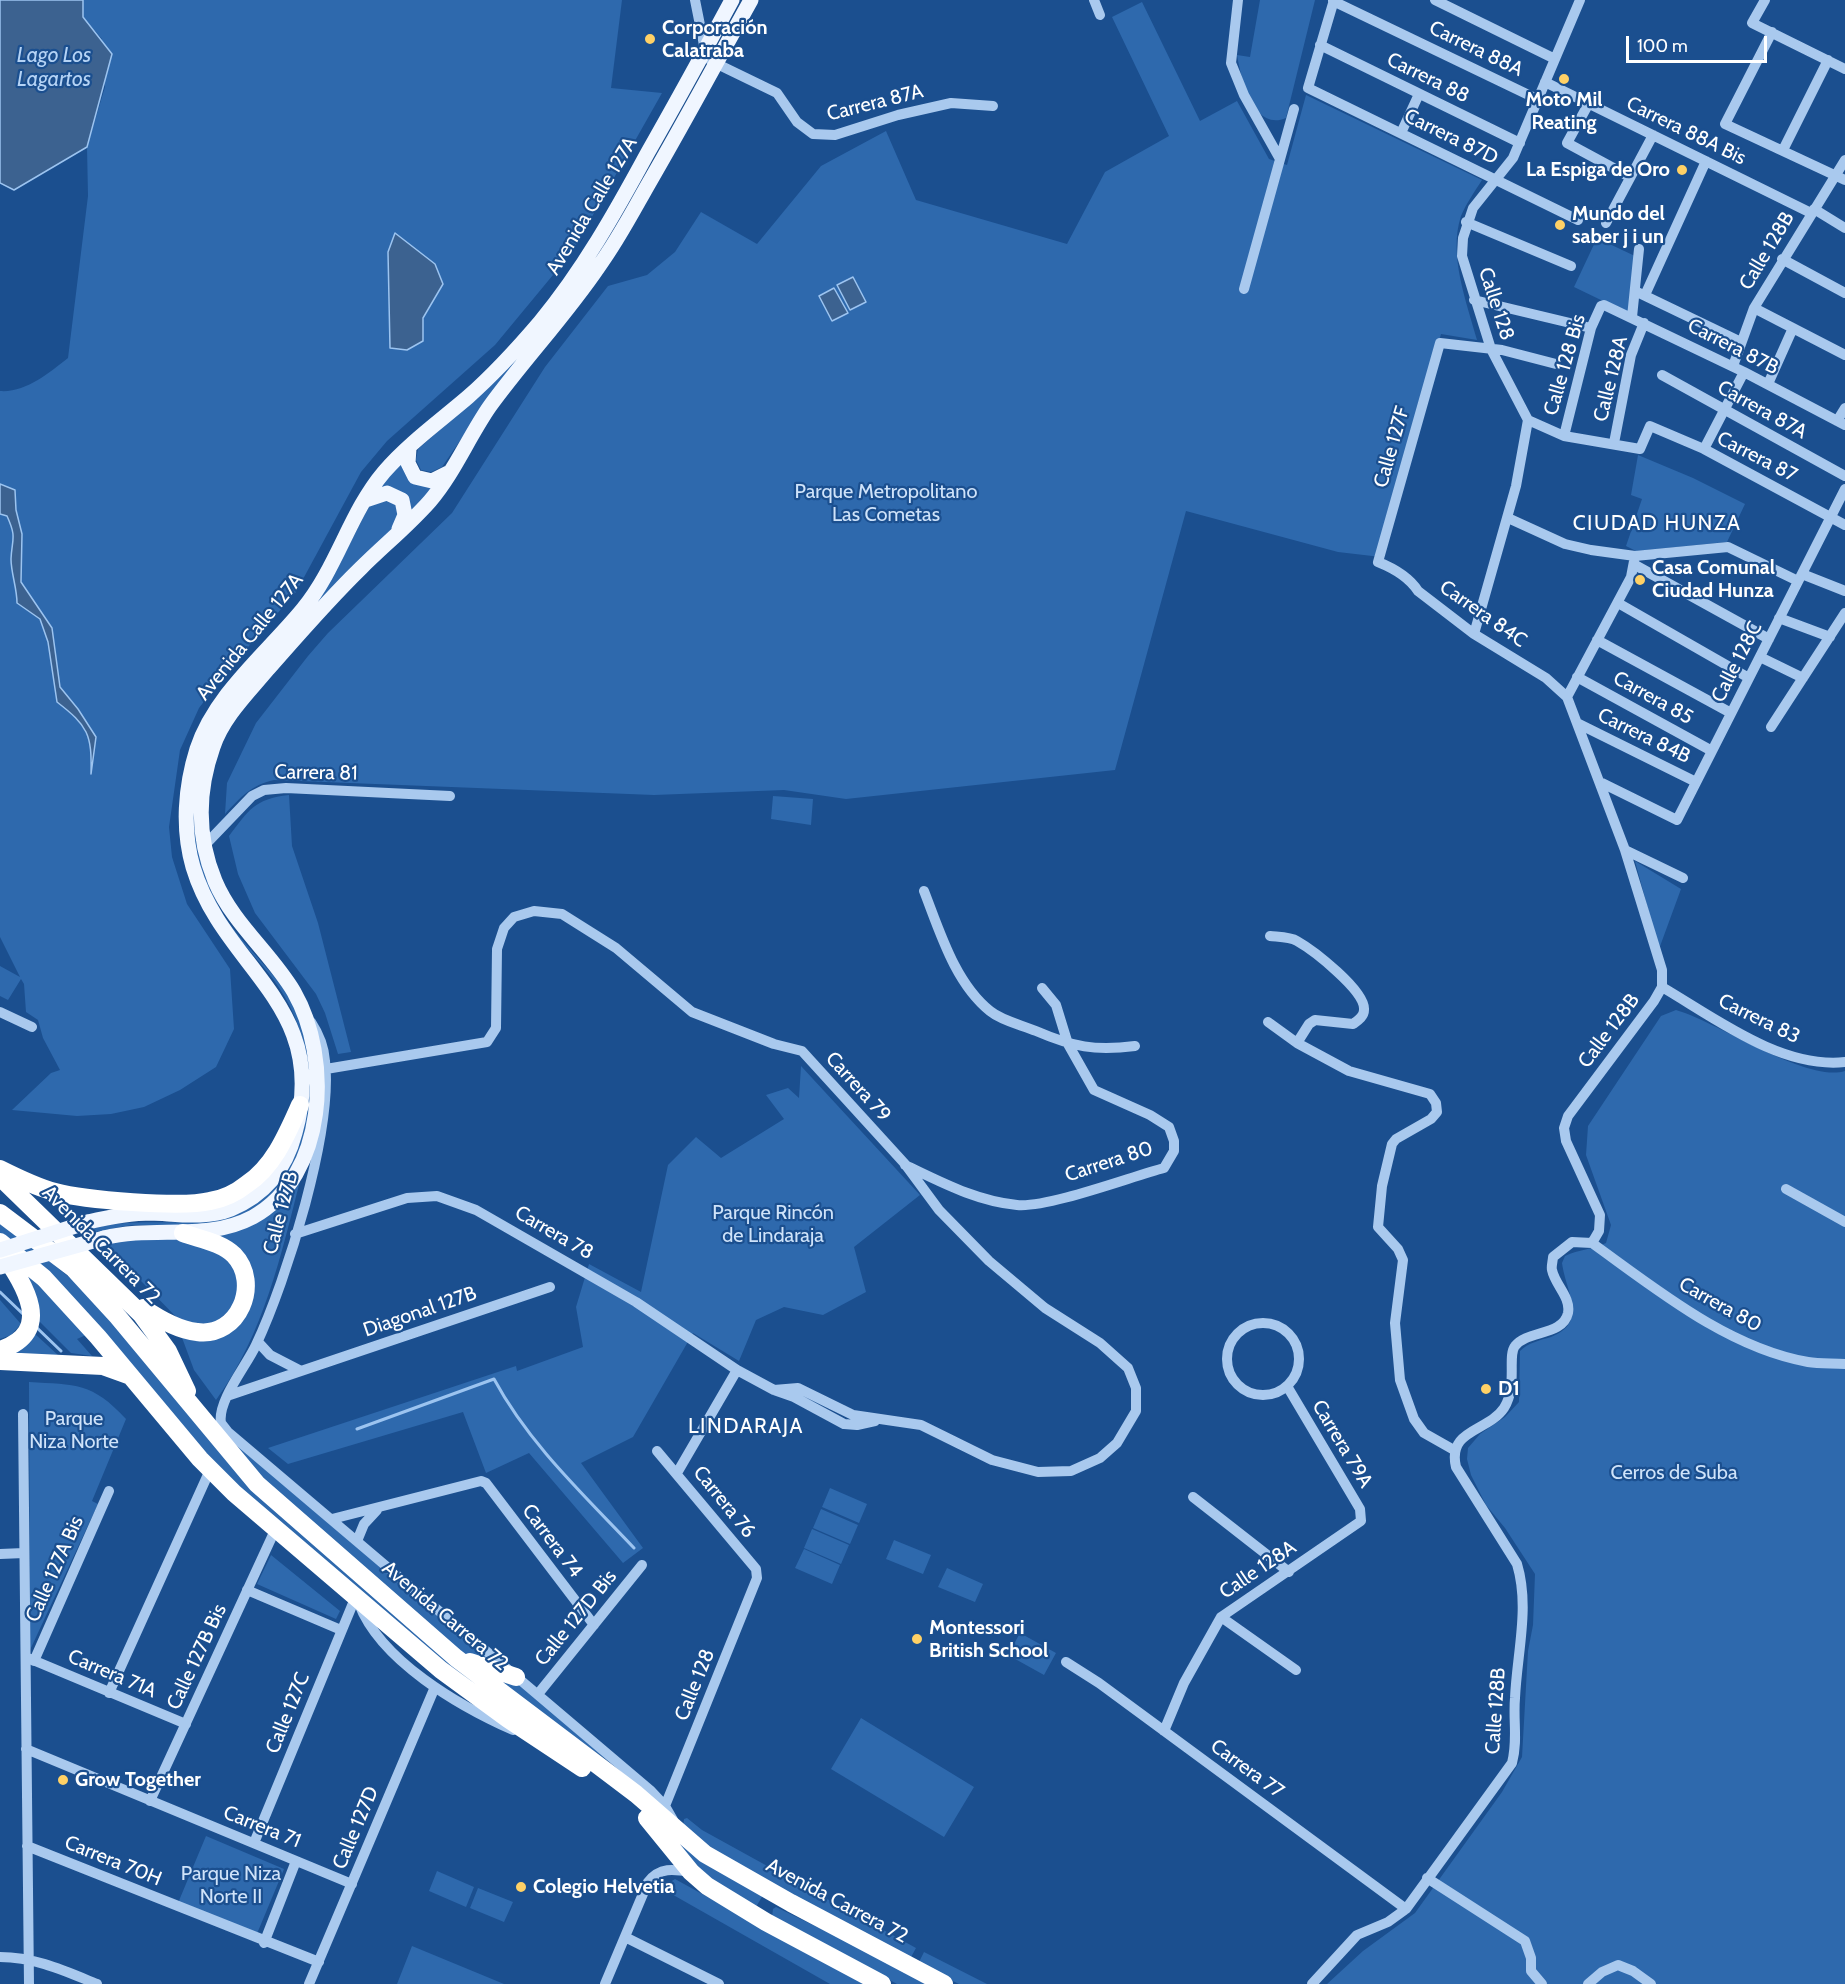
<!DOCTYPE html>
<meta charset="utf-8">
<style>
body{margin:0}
#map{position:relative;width:1845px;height:1984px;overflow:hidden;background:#1b4f8f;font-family:Cabin,sans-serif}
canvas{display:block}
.scale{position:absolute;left:1626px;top:36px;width:141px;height:27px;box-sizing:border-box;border:3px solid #fff;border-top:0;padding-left:8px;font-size:18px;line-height:21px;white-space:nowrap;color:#fff;-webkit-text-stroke:4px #1b4f8f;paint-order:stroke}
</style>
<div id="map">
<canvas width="1845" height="1984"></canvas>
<div class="scale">100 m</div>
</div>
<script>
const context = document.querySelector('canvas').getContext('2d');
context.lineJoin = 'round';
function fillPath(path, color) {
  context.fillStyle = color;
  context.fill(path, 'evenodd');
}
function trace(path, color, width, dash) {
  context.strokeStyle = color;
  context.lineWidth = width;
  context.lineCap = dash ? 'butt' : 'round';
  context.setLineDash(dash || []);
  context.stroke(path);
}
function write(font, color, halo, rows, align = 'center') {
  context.font = font + ' Cabin,sans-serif';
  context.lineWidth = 4.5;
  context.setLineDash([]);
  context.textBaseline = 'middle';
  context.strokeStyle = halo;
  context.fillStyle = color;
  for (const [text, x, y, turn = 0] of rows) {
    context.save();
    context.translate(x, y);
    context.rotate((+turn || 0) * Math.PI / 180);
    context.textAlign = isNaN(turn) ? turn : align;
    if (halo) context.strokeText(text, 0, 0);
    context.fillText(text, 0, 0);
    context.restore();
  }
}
fillPath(new Path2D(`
 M83,0H622L611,88L662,93L572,252L495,345L387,441L361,472L296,592L228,670L199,708L180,750L169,827L172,857L187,904L230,969L234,1029L216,1067L180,1090L144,1107L111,1114L77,1116L12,1110L51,1073L60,1070L43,1038L38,1020L26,1012L24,984L21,979L8,1000L0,996V966L20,977L0,937V391C25,393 49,373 68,358L88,196L87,147L105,87L102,39L83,17Z
 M1260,0H1315L1286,118C1253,132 1241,78 1237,55L1250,57Z
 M1142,2L1200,121L1237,101L1269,159L1287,165L1306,95L1482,180C1475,191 1466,204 1461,216C1448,255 1467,303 1477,340L1441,334L1381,557L1338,552L1186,511L1115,770L846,799L784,790L654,795L274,780C251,785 241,797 225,814L227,783L256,723L308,656L328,633L452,513L545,367L608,286L647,275L675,252L701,212L757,244L821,166L886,131L916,200L1067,244L1105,172L1169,136L1112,17Z
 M1597,238L1637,257L1630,314L1574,287Z
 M577,283L503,378L442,467L431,472L421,470L416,460L418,449L500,377Z
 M1638,455L1693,478L1745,504L1727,542L1636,551L1626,546L1642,499L1631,495Z
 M403,460L435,486L410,514L378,489Z
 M383,498C401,499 403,513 395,527C354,567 314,607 277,650C243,689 210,724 199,777C189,824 199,875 225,917C245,948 276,972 294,1006C331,1078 313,1193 228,1221C199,1231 165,1224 135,1225C121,1226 106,1230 92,1233L88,1230C138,1213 196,1233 242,1210C272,1194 288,1171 299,1141C319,1087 307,1024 273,979C257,958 238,939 223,918C201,886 190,845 192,807C194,731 242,686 289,632C298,621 310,611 318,599C338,570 353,536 370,505Z
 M289,795L292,846L318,923L351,1052L338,1054L325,1013L316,994L255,913L238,874L229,836C249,810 254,799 289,795Z
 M773,796L813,799L811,825L771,819Z
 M1635,861L1681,889L1659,949Z
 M1676,1010C1718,1022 1806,1083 1845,1071V1984H1327L1363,1951L1415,1913L1502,1792L1522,1757L1528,1651L1533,1625L1535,1574L1505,1528L1486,1505L1471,1475L1467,1459L1468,1448L1480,1434L1505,1417L1519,1402L1520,1351C1528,1343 1540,1340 1551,1337C1589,1322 1566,1293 1562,1263L1565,1256C1579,1249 1592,1250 1606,1243L1611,1225L1586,1155L1588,1126L1661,1016Z
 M801,1066L920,1195L854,1247L866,1292L823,1315L784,1307L756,1320L739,1361L693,1333L633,1437L581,1463L643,1548L623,1563L529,1453L486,1473L463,1412L288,1464L268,1448L516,1366L517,1371L583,1347L576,1307L589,1264L641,1292L668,1165L696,1137L721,1158L784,1119L766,1095L788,1088L799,1098Z
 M301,1177C281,1255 264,1334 216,1400L194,1370L181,1335L198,1338L251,1291L214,1237Z
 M0,1222L74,1281L124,1336L235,1471L558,1743L445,1665L227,1478L0,1235Z
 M118,1237L181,1239L218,1251L237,1270L239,1302L214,1324L182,1323L104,1243Z
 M25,1271L86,1335L77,1339L92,1356L71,1353L37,1319Z
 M0,1300L21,1324L11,1335L0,1339Z
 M34,1333L59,1356L1,1355Z
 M29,1382C76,1385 92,1382 126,1419L92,1501L98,1504L30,1650Z
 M214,1422L497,1667L460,1654L262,1478Z
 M830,1488L867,1504L859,1523L822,1507Z
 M821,1509L858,1525L850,1544L813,1528Z
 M812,1529L849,1545L841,1564L804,1548Z
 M894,1540L931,1555L923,1574L886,1559Z
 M804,1549L840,1565L832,1584L795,1568Z
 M271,1555L340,1611L336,1619L257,1584Z
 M947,1568L983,1584L975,1602L938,1587Z
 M1020,1633L1056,1653L1044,1675L1008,1655Z
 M488,1677L515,1679L607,1760Z
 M861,1718L974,1787L944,1837L831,1769Z
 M687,1818L702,1830L916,1948L910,1959L716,1854L683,1828L684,1819Z
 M660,1824L763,1895L756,1907L701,1872Z
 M206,1836L284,1869L256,1936L178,1903Z
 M437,1871L474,1887L466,1907L429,1891Z
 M675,1879L865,1984H830L661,1888Z
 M478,1888L513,1902L504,1922L470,1908Z
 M776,1907L934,1984H897L772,1917L773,1909Z
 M412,1946L504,1984H397Z
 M924,1952L987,1984H959L918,1964Z`), '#2e69ad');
const water = new Path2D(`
 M0,0H83V17L112,54L87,147L14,190L0,183Z
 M395,233L435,264L443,284L423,318V341L407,350L390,348L388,252Z
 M853,277L866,302L850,310L837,285Z
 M834,288L848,313L832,321L819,296Z
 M0,484L15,490L16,510L22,534L21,582L52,628L60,687L78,709L96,737L91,774C92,734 88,726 57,702L48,642L40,619L17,603C17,588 11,573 11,559C12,538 17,538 7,516L0,514Z`);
fillPath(water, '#3c6290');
trace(water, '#9cc4f0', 1.5);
trace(new Path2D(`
 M0,1292L23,1314
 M34,1325L61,1351
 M357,1429L494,1379C529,1444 584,1495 634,1548`), '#9cc4f0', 3);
trace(new Path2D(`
 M695,0L705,50L711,61L777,93L797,122L813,134L835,135L898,115L951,103L993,106
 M1094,0L1100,15
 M1238,0L1231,63L1244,95L1280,159
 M1334,0L1308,88L1578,220
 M1435,0L1555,59
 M1765,0L1752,23L1845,69
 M1333,1L1537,99
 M1772,32L1725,124L1845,180
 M1320,45L1520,143
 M1545,82L1811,213
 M1589,103L1567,143L1630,177
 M1401,133L1419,94
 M1783,150L1828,60
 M1814,209L1845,228
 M1466,222L1571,266
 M1606,223L1653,135
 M1782,259L1845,293
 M1244,289L1294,109
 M1635,291L1741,342
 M1645,295L1706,161
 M1474,300L1591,328
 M1754,308L1845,355
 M1632,317L1639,249
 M1556,364L1502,350L1440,343L1378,562C1393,568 1409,577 1418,591L1474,634L1546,678L1567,697
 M1733,366L1754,308L1845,160
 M1662,375L1845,476
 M1768,384L1793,328
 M1528,420L1564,436L1640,449L1650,426L1704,449L1845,525
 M1837,421L1845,408
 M1564,436L1591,328L1601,306L1604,305L1744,372L1845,425
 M1614,443L1631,355L1644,323
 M1704,449L1744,372
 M1508,518L1565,544L1591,550L1635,556L1728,547L1798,581
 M1635,565L1769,639
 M1802,574L1845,591
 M1618,603L1749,678
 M1779,618L1830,637
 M1474,634L1516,486L1528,420L1491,349L1462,256L1463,238L1473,208L1513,158L1580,0
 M1597,640L1731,713
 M1760,657L1803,678
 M1577,677L1712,751
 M1577,723L1696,782
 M1771,727L1845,613
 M1602,783L1677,820L1845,489
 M204,846L252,796L264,790L286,788L450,796
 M1625,850L1683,878
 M924,891C940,932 955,983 990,1011C1002,1021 1022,1025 1036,1031C1073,1047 1095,1051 1135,1046
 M1270,936C1278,937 1290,937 1297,941C1313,950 1366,991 1364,1010C1364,1017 1357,1021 1353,1024L1315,1020L1309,1024L1297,1043
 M1662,987C1715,1018 1781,1069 1845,1062
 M0,1012L32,1027
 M311,1022C319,1034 324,1047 325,1061C333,1131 287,1279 256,1345C247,1365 217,1401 221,1423L228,1432L650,1790L665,1806L673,1820
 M1268,1022L1297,1043L1349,1071L1430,1094L1436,1103L1437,1112L1431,1119L1396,1139L1392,1144L1382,1186L1378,1227L1398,1249L1403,1260L1395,1323L1400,1380L1414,1419L1424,1433L1454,1450
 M326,1069L487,1042L496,1028L497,949L504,928L514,917L534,911L562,914L616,948L692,1012L774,1044L802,1051L905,1164L939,1210L989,1261L1045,1308L1100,1343L1128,1368L1136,1388V1411L1117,1443L1100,1458L1071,1471L1038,1472L992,1460L921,1425L853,1415L798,1388L774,1390
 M905,1165C941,1182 976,1201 1017,1205C1048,1208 1130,1177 1164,1168L1174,1151V1141L1169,1127L1150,1115L1094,1090L1068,1044L1056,1005L1042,988
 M1786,1189L1845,1222
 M295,1234L407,1198L437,1196L476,1210L636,1302L737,1370L774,1390L794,1397L844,1424L857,1425L875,1421
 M1592,1243L1599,1231L1600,1215L1566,1141L1564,1128L1568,1116L1654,1001L1662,987V970L1625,850L1567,697L1631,577L1635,556
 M1592,1243C1656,1289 1728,1348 1808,1362C1820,1364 1833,1363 1845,1364
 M1227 1359a36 36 0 1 1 72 0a36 36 0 1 1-72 0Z
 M258,1342L270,1355L301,1371
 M227,1396L550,1287
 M23,1414L29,1984
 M657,1451L756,1569L757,1578L665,1806
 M677,1473L737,1370
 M1193,1497L1289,1572
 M332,1519L481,1481L486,1483L594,1625
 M357,1541L364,1524L377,1510
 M0,1554L24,1553
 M247,1590L341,1630
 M359,1604C381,1661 459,1706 513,1730
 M1221,1617L1296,1670
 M28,1658L186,1724
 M34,1661L109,1491
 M1066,1662L1099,1683L1406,1909
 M109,1693L210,1470
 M538,1694L642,1565
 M1164,1731L1184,1683L1221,1617L1361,1521L1360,1509L1287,1386
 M26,1749L352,1884
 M150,1801L276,1528
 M254,1843L356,1596
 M27,1846L319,1962
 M1427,1878L1525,1941L1531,1958V1971L1542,1984
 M625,1937L719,1984
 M264,1943L296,1861
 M0,1957C35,1957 65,1971 97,1984
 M309,1984L435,1687
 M605,1984L648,1882C660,1867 673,1869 691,1872
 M1312,1984L1357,1935L1388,1922L1406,1909L1512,1763C1518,1741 1513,1720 1515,1698C1517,1653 1530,1607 1517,1564L1456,1467C1447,1429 1488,1432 1504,1408C1518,1386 1507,1356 1515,1346C1527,1330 1563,1336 1568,1313C1571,1297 1555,1285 1552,1270C1551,1267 1553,1260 1553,1257L1572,1242L1592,1243
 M1588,1984L1602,1972L1618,1965L1633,1971L1651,1984`), '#a9c9ee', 10);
trace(new Path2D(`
 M409,448L408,463L415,477L432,481L448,473
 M366,500L387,493L402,500L405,515L399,529
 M88,1222C109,1217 130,1213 152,1213C177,1214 206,1219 231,1209C265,1195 286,1168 295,1133C331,1004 224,970 193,867C182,829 185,787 197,749C215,694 267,653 303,609C337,568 350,512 384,472C408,444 440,421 468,397C494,374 517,349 540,322C583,270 615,213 647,154C676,103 704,52 732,0
 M104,1238C154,1225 206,1242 253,1217C327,1176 332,1058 294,992C271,953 233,924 215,881C197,837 197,792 213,747C223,717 248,693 268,669C298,635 328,600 361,568C383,546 409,525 430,501C454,473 469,436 490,406C525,358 566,315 599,266C618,240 633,211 649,183C684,123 717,61 751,0`), '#f0f6ff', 15);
trace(new Path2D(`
 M0,1169C18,1178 36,1187 55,1192C84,1200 182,1208 210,1201C223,1199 237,1192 247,1184C274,1166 287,1134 300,1105
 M0,1177L141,1314L168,1351L187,1391
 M0,1213L73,1268L118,1317L257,1484L456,1658L636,1794L705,1854L791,1903L944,1984
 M0,1242L44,1278L98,1337L200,1459L234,1493L441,1670L508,1719L582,1768
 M143,1308C159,1319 178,1330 197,1332C239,1338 261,1283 234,1255C221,1242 199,1239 183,1233
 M0,1350C57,1331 22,1282 1,1250
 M0,1361L103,1366L128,1375
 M470,1662L516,1677
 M647,1818L691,1872L707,1886L766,1922L882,1984`), '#fff', 18);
trace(new Path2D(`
 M0,1250L88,1222
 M0,1267L104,1238`), '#f0f6ff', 15);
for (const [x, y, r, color] of [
 [650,39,6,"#ffd166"],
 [1564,79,6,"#ffd166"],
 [1682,170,6,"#ffd166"],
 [1560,225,6,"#ffd166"],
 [1640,580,6,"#ffd166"],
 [1486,1389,6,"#ffd166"],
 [917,1639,6,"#ffd166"],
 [63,1780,6,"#ffd166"],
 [521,1887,6,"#ffd166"]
]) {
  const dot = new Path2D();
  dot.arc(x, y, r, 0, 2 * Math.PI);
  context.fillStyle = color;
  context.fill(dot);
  trace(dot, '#1b4f8f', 2);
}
write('bold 20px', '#fff', '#1b4f8f', [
 ["Corporación",662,28],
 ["Calatraba",662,51],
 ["Moto Mil",1564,100,"center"],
 ["Reating",1564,123,"center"],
 ["La Espiga de Oro",1670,170,"right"],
 ["Mundo del",1572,214],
 ["saber j i un",1572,237],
 ["Casa Comunal",1652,568],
 ["Ciudad Hunza",1652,591],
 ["D1",1498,1389],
 ["Montessori",929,1628],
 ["British School",929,1651],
 ["Grow Together",75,1780],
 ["Colegio Helvetia",533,1887]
], 'left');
write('20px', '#fff', '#1b4f8f', [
 ["Carrera 88A",1476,49,26],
 ["Carrera 88",1428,78,26],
 ["Carrera 87A",875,103,-14],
 ["Carrera 88A Bis",1686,131,26],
 ["Carrera 87D",1451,137,26],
 ["Avenida Calle 127A",592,206,-59],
 ["Calle 128B",1767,251,-59],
 ["Calle 128",1496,304,72],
 ["Carrera 87B",1733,347,27],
 ["Calle 128 Bis",1565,365,-74],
 ["Calle 128A",1611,379,-76],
 ["Carrera 87A",1762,410,29],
 ["Calle 127F",1392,447,-74],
 ["Carrera 87",1757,457,27],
 ["Carrera 84C",1483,614,35],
 ["Avenida Calle 127A",250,637,-51],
 ["Calle 128C",1737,662,-63],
 ["Carrera 85",1653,698,29],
 ["Carrera 84B",1644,736,26],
 ["Carrera 81",316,773,1],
 ["Carrera 83",1759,1019,26],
 ["Calle 128B",1609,1031,-53],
 ["Carrera 79",858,1087,48],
 ["Carrera 80",1109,1162,-18],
 ["Calle 127B",281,1213,-75],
 ["Carrera 78",554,1233,30],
 ["Avenida Carrera 72",101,1245,45],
 ["Carrera 80",1720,1305,29],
 ["Diagonal 127B",420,1312,-19],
 ["Carrera 79A",1342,1444,59],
 ["Carrera 76",724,1502,51],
 ["Carrera 74",552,1541,53],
 ["Calle 127A Bis",55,1569,-66],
 ["Calle 128A",1258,1570,-34],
 ["Avenida Carrera 72",445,1616,40],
 ["Calle 127D Bis",576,1618,-51],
 ["Calle 127B Bis",197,1657,-65],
 ["Carrera 71A",112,1674,23],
 ["Calle 128",695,1685,-68],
 ["Calle 128B",1496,1711,-86],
 ["Calle 127C",288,1713,-68],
 ["Carrera 77",1247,1769,36],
 ["Carrera 71",262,1827,22],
 ["Calle 127D",356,1828,-67],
 ["Carrera 70H",113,1861,22],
 ["Avenida Carrera 72",837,1901,28]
]);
write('20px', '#cfe3fa', '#1b4f8f', [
 ["Parque Metropolitano",886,492],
 ["Las Cometas",886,515],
 ["Parque Rincón",773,1213],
 ["de Lindaraja",773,1236],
 ["Parque",74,1419],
 ["Niza Norte",74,1442],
 ["Cerros de Suba",1674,1473],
 ["Parque Niza",231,1874],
 ["Norte II",231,1897]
]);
write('italic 21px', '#b5d3f5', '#1b4f8f', [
 ["Lago Los",54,56],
 ["Lagartos",54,80]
]);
context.letterSpacing = '1.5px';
write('21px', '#fff', '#1b4f8f', [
 ["CIUDAD HUNZA",1657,524],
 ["LINDARAJA",746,1427]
]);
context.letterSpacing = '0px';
</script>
